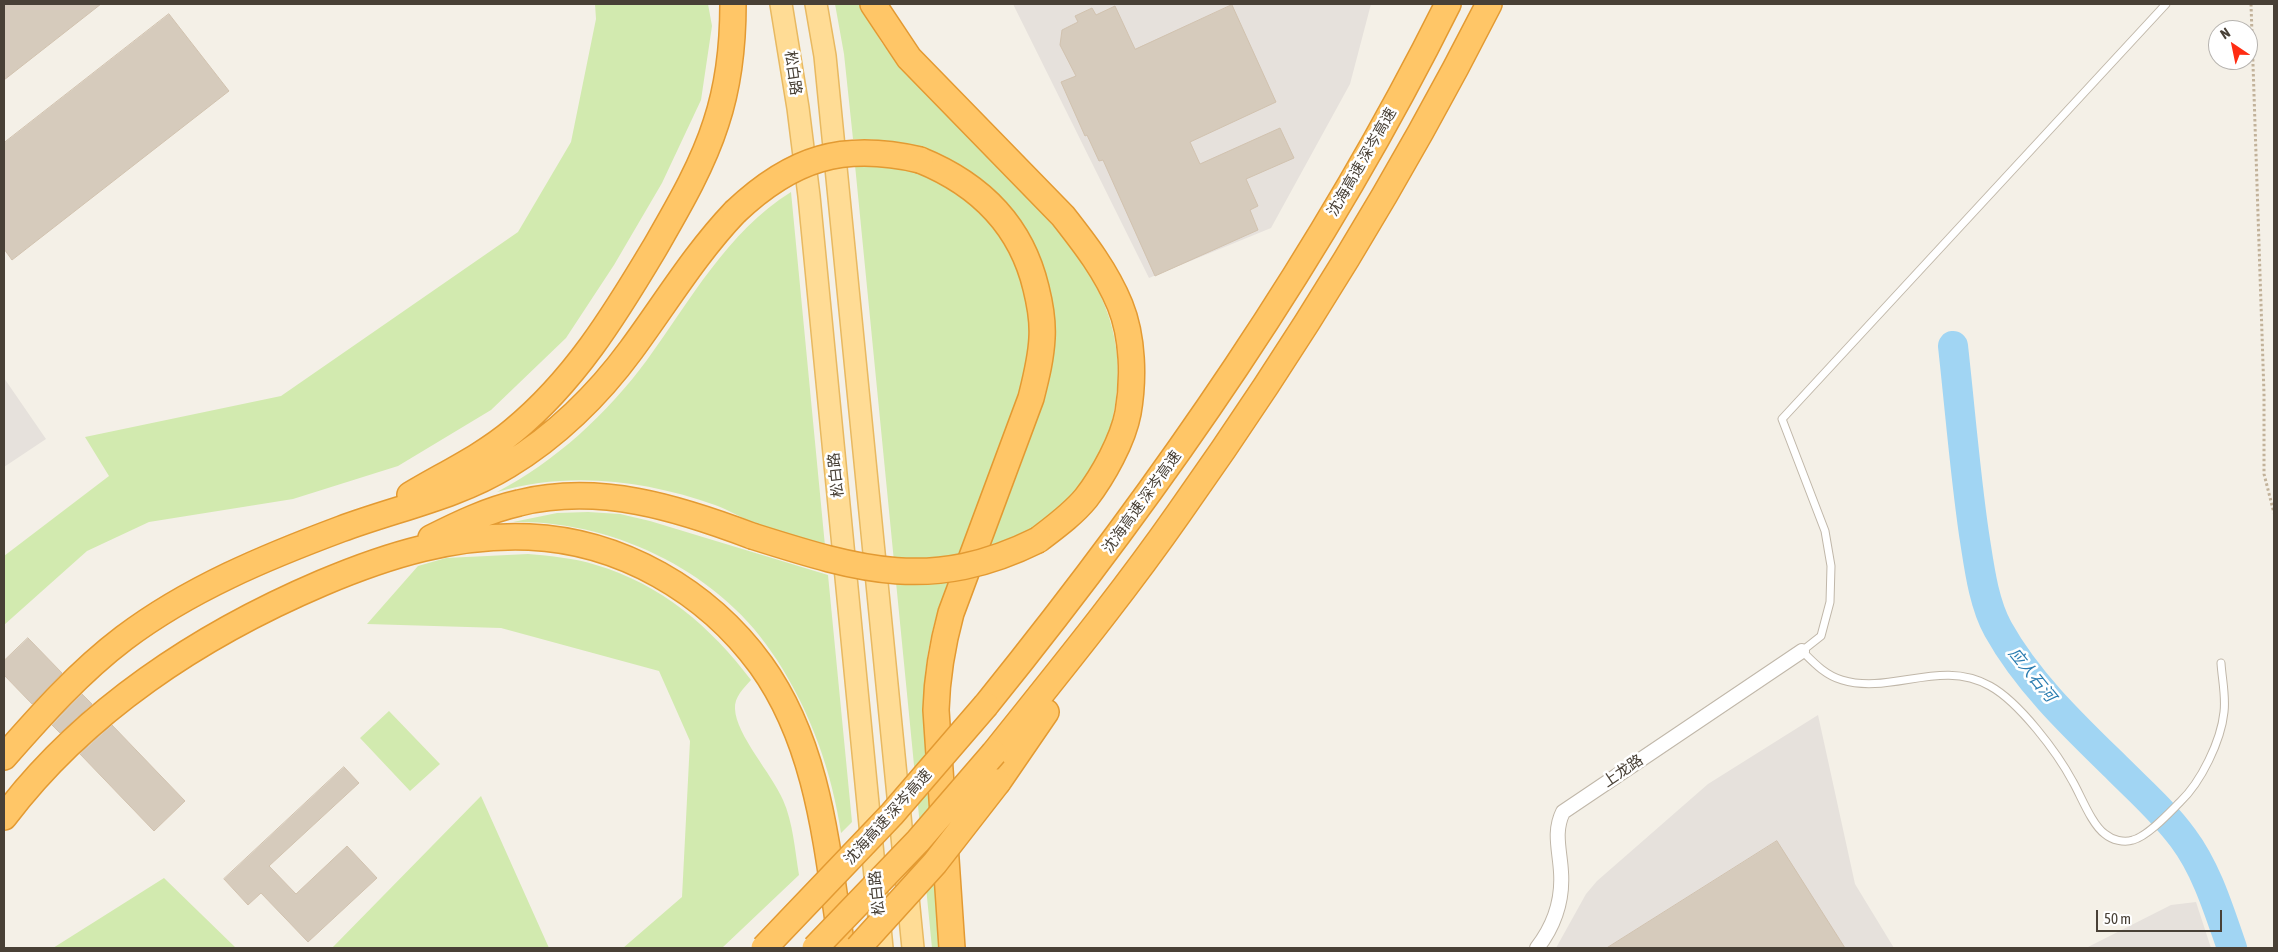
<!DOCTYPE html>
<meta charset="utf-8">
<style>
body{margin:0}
#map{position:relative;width:2278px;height:952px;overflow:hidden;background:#f4f0e7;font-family:"Asap Condensed",sans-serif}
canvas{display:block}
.frame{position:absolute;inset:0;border:5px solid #484036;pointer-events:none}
.north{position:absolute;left:2208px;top:20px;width:50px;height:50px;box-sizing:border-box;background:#fff;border:1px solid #b6b3af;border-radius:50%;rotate:326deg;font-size:14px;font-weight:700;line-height:20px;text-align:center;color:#484036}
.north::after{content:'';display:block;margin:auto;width:18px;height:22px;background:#ff2c13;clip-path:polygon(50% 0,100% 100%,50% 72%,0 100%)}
.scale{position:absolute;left:2096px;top:910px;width:126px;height:22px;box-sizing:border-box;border:2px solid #484036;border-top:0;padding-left:6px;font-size:15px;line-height:18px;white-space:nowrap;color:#484036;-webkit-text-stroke:4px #fff;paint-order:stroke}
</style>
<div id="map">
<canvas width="2278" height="952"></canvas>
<div class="frame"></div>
<div class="north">N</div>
<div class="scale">50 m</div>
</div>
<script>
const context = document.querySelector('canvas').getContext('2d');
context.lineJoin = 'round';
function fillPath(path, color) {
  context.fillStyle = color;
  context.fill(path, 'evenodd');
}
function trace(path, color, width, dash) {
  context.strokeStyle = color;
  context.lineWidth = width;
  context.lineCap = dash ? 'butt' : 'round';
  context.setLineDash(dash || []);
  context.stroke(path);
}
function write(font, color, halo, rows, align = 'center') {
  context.font = font + ' "Asap Condensed","Noto Sans SC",sans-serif';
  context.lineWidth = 5;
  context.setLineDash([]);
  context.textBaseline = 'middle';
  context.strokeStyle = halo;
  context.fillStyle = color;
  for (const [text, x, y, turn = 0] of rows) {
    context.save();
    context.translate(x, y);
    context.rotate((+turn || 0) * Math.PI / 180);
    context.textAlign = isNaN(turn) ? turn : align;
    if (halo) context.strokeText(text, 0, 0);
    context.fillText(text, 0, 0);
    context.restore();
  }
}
fillPath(new Path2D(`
 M1013,4H1371L1350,84L1271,228L1149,278Z
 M4,378L46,439L4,467Z
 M1818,715L1855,884L1894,948H1556L1586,894L1597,881L1708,784Z
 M2196,902L2211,948H2086L2171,905Z`), '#e6e1dc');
fillPath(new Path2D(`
 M595,4H708L712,26L701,100L662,183L614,265L566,338L491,410L398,466L293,499L149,522L87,551L4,625V556L109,476L85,437L281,396L518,232L571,142L596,19Z
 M835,4H859L882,43L900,66C933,102 968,137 1002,172C1074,244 1138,311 1112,421C1101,464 1071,503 1033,528C1020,537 1003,542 989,549C1005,505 1023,462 1037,418C1043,400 1050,381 1052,363C1068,237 979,137 853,139L844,54Z
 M855,165C866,165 878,164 889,166C927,171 968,194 991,225C1015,257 1031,296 1030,337C1028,380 1011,422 996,461C982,495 969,529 956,563C946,589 935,615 930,642C925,665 924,687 924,710L939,948H932Z
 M791,192L825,546C802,539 779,533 756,524C742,518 729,510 715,505C644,480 569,471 497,492C556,461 607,414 647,360C690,301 727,232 791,192Z
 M588,512L620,514L650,521L828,575L852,822L841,833C832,772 811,713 777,660C723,573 614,520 513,522L557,513Z
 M528,554C551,556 574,558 596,565C661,584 711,627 751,680C744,688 734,697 735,709C736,735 772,774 783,800C793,822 795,851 799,875L722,948H623L682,897L690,741L659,671L501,628L367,624L418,566L446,558Z
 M389,711L440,764L410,791L360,738Z
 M481,796L549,948H332Z
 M164,878L236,948H53Z`), '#d2eaaf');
trace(new Path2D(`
 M1953,346C1960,409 1965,472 1974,534C1979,565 1983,602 1998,629C2028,683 2075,727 2118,769C2141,792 2164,812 2183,838C2207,870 2219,911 2232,948`), '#a1d5f3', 30);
const building = new Path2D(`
 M4,4H101L4,80Z
 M1232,5L1276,102L1190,142L1200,164L1280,128L1294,158L1246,179L1258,206L1250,210L1258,230L1155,276L1103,160L1099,161L1087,135L1085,136L1061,82L1076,76L1060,45L1062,30L1078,22L1075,16L1092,8L1096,15L1115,6L1135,49Z
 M169,14L229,91L12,260L4,249V143Z
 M28,638L62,673L32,704L4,675V661Z
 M82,694L92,704L60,733L52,725Z
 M112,725L185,801L154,831L80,754Z
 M344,767L359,783L269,866L296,894L347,846L377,878L308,942L261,893L248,905L224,879Z
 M1777,841L1845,948H1607Z`);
fillPath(building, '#d6cbbc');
trace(building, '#d1c2af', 1);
const service = new Path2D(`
 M2166,4L1782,419L1825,531L1831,566L1830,602L1821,636L1802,651C1814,663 1825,675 1842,680C1891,695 1941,658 1990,686C2019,702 2057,752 2073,782C2081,796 2092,825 2105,834C2112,840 2124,843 2133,840C2148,836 2169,813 2180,802C2201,782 2221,741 2224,712C2226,696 2222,679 2221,663`);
const minor = new Path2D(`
 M1537,948C1554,926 1563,901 1561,872C1560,851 1553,832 1563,812L1802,651`);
const primary = new Path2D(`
 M781,4L798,108L809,196L882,948
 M816,4L825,56L913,948`);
const motorway = new Path2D(`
 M873,4L909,58L1063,216C1085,244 1106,271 1120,305C1133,337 1134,379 1128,413C1123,440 1103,476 1086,498C1073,514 1055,527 1038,540
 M920,160C979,184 1021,225 1036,288C1040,304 1043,322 1042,338C1041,359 1036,378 1031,398L951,613C942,646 937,676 936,710L952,948
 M410,495C445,474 482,457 513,431C574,381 614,316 654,249C677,209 702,167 716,123C729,84 733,45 733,4
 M431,538C459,524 488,510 519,503C599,483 678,508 752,536
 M986,705C1162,487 1323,255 1448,4
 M994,753C1057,674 1121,596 1179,513C1294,351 1399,181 1489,4
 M4,757C41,715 79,672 124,638C189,589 266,557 341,529C397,508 456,497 508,465C555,437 598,395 631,350C665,304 695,254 735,212
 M998,782L1046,712
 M4,817C84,711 200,635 322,583C388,555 456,534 529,537C621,541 707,591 761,665C820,747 827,851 842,948`);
trace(service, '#c0b7a9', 9);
trace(minor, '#c0b7a9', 16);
trace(primary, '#e8b961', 24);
trace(motorway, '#e39a32', 28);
trace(new Path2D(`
 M2251,4L2264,394V474L2274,513`), '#c2b29a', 3, [2.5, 2.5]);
trace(service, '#fff', 7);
trace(minor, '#fff', 14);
trace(primary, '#ffdc95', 21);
trace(motorway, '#ffc667', 25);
const motorwayBridge = new Path2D(`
 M735,212C792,158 843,142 920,160
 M752,536C860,570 931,593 1038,540
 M764,948L892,814L986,705
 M815,948L918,841L994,753
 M858,948L935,863L998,782`);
trace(motorwayBridge, '#e39a32', 28, []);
trace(motorwayBridge, '#ffc667', 25);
write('15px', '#484036', '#fff', [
 ["松白路",793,73,82],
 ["沈海高速 深岑高速",1362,162,-60],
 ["松白路",836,475,-96],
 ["沈海高速 深岑高速",1142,502,-54],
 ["上龙路",1623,771,-34],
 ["沈海高速 深岑高速",888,817,-48],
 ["松白路",877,893,-96]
]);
write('italic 16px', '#2a7cb0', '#fff', [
 ["应人石河",2032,675,51]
]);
</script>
